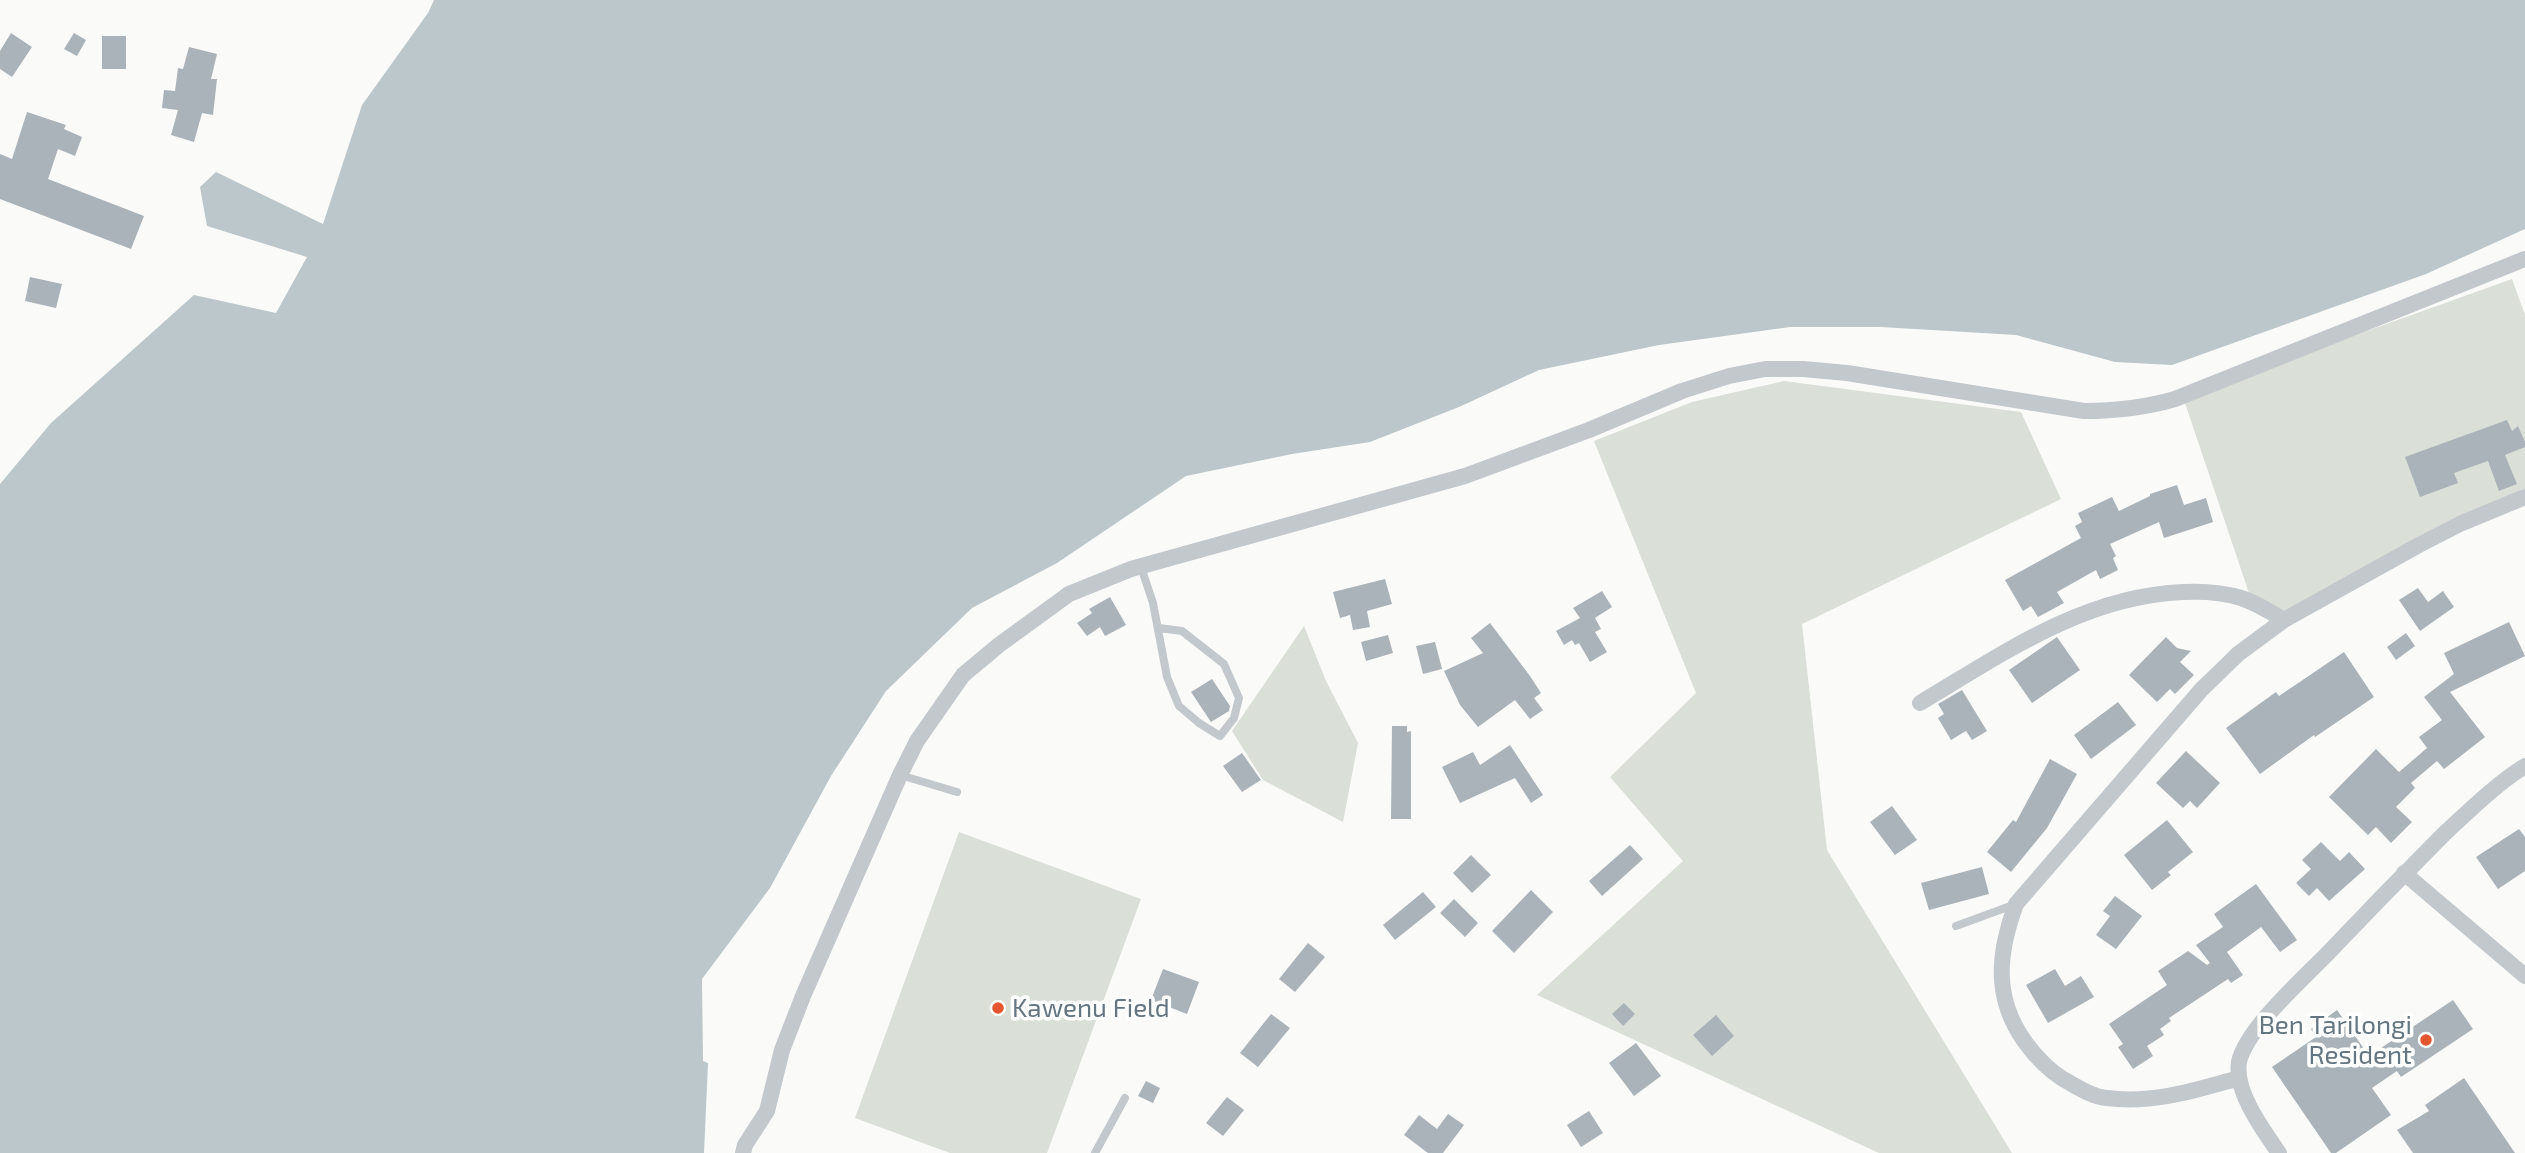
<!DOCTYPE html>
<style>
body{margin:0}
canvas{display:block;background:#fafaf8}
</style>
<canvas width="2525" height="1153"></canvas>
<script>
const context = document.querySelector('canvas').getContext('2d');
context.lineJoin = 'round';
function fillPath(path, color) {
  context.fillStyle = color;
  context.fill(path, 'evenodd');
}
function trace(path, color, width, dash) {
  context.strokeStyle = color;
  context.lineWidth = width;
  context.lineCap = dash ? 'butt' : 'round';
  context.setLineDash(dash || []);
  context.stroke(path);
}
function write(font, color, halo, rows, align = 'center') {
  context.font = font + ' "Exo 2",sans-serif';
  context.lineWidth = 7;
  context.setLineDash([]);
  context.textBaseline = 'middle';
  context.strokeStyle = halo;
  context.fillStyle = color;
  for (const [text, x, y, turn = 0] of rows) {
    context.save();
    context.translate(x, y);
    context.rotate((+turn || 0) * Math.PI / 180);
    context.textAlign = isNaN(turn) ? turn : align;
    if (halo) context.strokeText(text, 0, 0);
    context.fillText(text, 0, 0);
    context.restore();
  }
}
fillPath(new Path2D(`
 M2512,279L2525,315V498L2283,618L2252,602L2183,397Z
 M1784,381L2021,412L2061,499L1802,624L1827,850L2012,1153H1879L1537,995L1683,861L1610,777L1696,693L1594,441L1692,402Z
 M1304,626L1326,681L1358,743L1343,822L1263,780L1232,731Z
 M959,832L1141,899L1047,1153H950L855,1118Z`), '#dadfd7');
fillPath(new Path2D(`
 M434,0H2525V229L2426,274L2172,365L2115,362L2016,335L1881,327H1790L1659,345L1539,370L1459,407L1370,442L1292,454L1186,476L1057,563L972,608L886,691L831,776L770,888L702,979L703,1061L708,1063L704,1153H0V484L51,423L194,295L276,313L307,257L207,226L200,187L216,172L323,224L362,105L428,13Z`), '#bbc7cb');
fillPath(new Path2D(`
 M11,33L32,47L12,77L0,69V51Z
 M74,33L86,40L77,56L64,49Z
 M102,36H126V69H102Z
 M189,47L217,54L211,79H217L213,115L202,113L194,142L171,135L178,110L162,108L164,90L175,91L178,68L183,69Z
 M27,112L66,125L64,129L82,137L75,156L58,149L48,179L144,216L131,249L0,199V154L12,159Z
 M30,277L62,284L56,308L25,301Z
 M2507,420L2512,431L2518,426L2525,442V447L2505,455L2517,484L2499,491L2488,461L2454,473L2458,483L2420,497L2405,457Z
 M2177,485L2184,505L2206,498L2213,522L2164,538L2159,522L2110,544L2116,556L2113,558L2118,570L2100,579L2096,570L2057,592L2064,603L2038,617L2031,606L2023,611L2005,580L2081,538L2075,526L2082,522L2078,513L2112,497L2119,511L2150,496V494Z
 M1385,579L1392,604L1367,611L1370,627L1353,630L1350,615L1340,618L1333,592Z
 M2418,588L2428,602L2443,591L2454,607L2420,631L2399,600Z
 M1602,591L1612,607L1595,618L1601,629L1595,632L1607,652L1590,662L1579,643L1575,645L1572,640L1564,645L1556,631L1580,618L1573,608Z
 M1110,597L1126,625L1105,636L1100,627L1087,636L1077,623L1092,613L1089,609Z
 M2509,622L2525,656L2450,692L2485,737L2444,769L2437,761L2411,783L2415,788L2396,807L2412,822L2391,843L2376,827L2368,835L2329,797L2376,749L2399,772L2427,748L2419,737L2442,720L2424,697L2454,674L2444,653Z
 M1490,623L1530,676L1541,693L1534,698L1543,710L1530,719L1515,700L1478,727L1460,705L1444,671L1483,653L1471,638Z
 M2406,633L2415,646L2396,660L2387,647Z
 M1388,635L1393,653L1366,661L1361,642Z
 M2057,637L2080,670L2032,703L2009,670Z
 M2166,637L2177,648L2191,651L2180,662L2194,675L2175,694L2170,689L2157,702L2129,675Z
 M1435,642L1442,669L1423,674L1416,646Z
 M2344,652L2374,697L2315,737L2314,735L2260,774L2226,728L2276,692L2279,696Z
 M1212,679L1230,706L1229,711L1211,722L1191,692Z
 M1962,690L1987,731L1972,740L1966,731L1951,740L1938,718L1944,714L1938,704Z
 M2118,702L2136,725L2091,759L2074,735Z
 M1392,726H1407V732L1411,731V819H1391Z
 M1510,745L1543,795L1531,803L1515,778L1460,803L1442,767L1473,752L1480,765Z
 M2186,751L2220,783L2197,808L2190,801L2183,808L2156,783Z
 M1242,753L1261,780L1242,792L1223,766Z
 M2050,759L2077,774L2047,828L2011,872L1987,852L2013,820L2016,822Z
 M1892,806L1917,840L1895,855L1870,822Z
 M2167,820L2193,852L2168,872L2171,875L2152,890L2124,855Z
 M2519,829L2525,837V871L2498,889L2476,857Z
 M2321,842L2340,861L2349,852L2365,869L2329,901L2317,888L2309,896L2296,883L2311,869L2302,860Z
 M1630,845L1643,859L1602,896L1589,881Z
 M1471,855L1491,875L1472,893L1453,873Z
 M1982,867L1989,894L1929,910L1921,883Z
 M2256,884L2297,940L2280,952L2261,927L2227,952L2243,975L2231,983L2228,979L2169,1018L2171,1021L2160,1029L2164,1035L2147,1046L2153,1056L2133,1069L2118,1047L2123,1044L2109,1024L2167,985L2158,971L2188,951L2207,965L2210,963L2196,945L2223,927L2214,914Z
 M1531,890L1553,912L1514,953L1492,931Z
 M1423,892L1436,907L1395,940L1383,925Z
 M2115,896L2142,916L2116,949L2096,935L2110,916L2103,911Z
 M1454,899L1478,923L1465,937L1440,913Z
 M1308,943L1325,957L1295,992L1279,979Z
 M1163,969L1199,982L1187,1014L1151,1000Z
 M2055,969L2065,986L2081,976L2094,997L2048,1023L2026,985Z
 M2453,1000L2473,1029L2401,1077L2397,1071L2372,1088L2391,1115L2336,1153H2331L2272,1067L2316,1037L2311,1029L2337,1010L2369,1056Z
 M1624,1003L1635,1014L1623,1026L1612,1014Z
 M1271,1014L1290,1028L1258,1067L1240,1053Z
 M1716,1015L1734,1036L1712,1056L1693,1035Z
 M1636,1043L1661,1076L1634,1096L1609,1063Z
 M2464,1078L2515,1153H2413L2397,1130L2429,1111L2425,1105Z
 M1146,1081L1160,1088L1153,1103L1138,1096Z
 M1227,1097L1244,1110L1223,1136L1206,1123Z
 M1589,1111L1603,1133L1581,1147L1567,1125Z
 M1448,1114L1464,1125L1443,1153H1428L1404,1135L1419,1115L1437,1129Z`), '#aab3b9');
trace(new Path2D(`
 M1141,567L1153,603L1167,677L1179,706L1199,723L1220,736L1234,718L1239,698L1224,664L1182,631L1159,628
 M900,775L957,792
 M1956,926L2016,904
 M1095,1153L1125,1098`), '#c3c8cc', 8);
trace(new Path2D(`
 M1920,703C2002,654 2084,596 2183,592C2203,591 2222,592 2241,598C2257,603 2270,612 2284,620
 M2404,873L2525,976
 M2239,1078C2196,1090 2154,1104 2107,1098C2092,1097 2076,1086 2063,1079C2047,1069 2036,1057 2025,1042C1993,997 1998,953 2016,904L2201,690L2238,654L2284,620L2419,545L2462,523L2525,497
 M743,1153L745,1145L767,1111L782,1050L803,996L900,775L917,741L963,675L999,645L1069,594L1131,569L1465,476L1589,430L1682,391L1729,376L1765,369H1803L1847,373L2084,411C2116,411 2144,408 2175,399L2525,259
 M2279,1153C2263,1130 2234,1091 2239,1062C2246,1029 2304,978 2329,952C2367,912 2405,873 2444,834C2470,810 2495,785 2525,766`), '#c3c8cc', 16);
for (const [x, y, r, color] of [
 [998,1008,7,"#e4572e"],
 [2426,1040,7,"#e4572e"]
]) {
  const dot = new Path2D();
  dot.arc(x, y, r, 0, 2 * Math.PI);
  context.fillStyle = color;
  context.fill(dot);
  trace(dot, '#fff', 2.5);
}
write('26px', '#657683', '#fff', [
 ["Kawenu Field",1012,1008],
 ["Ben Tarilongi",2412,1025,"right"],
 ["Resident",2412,1055,"right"]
], 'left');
</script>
